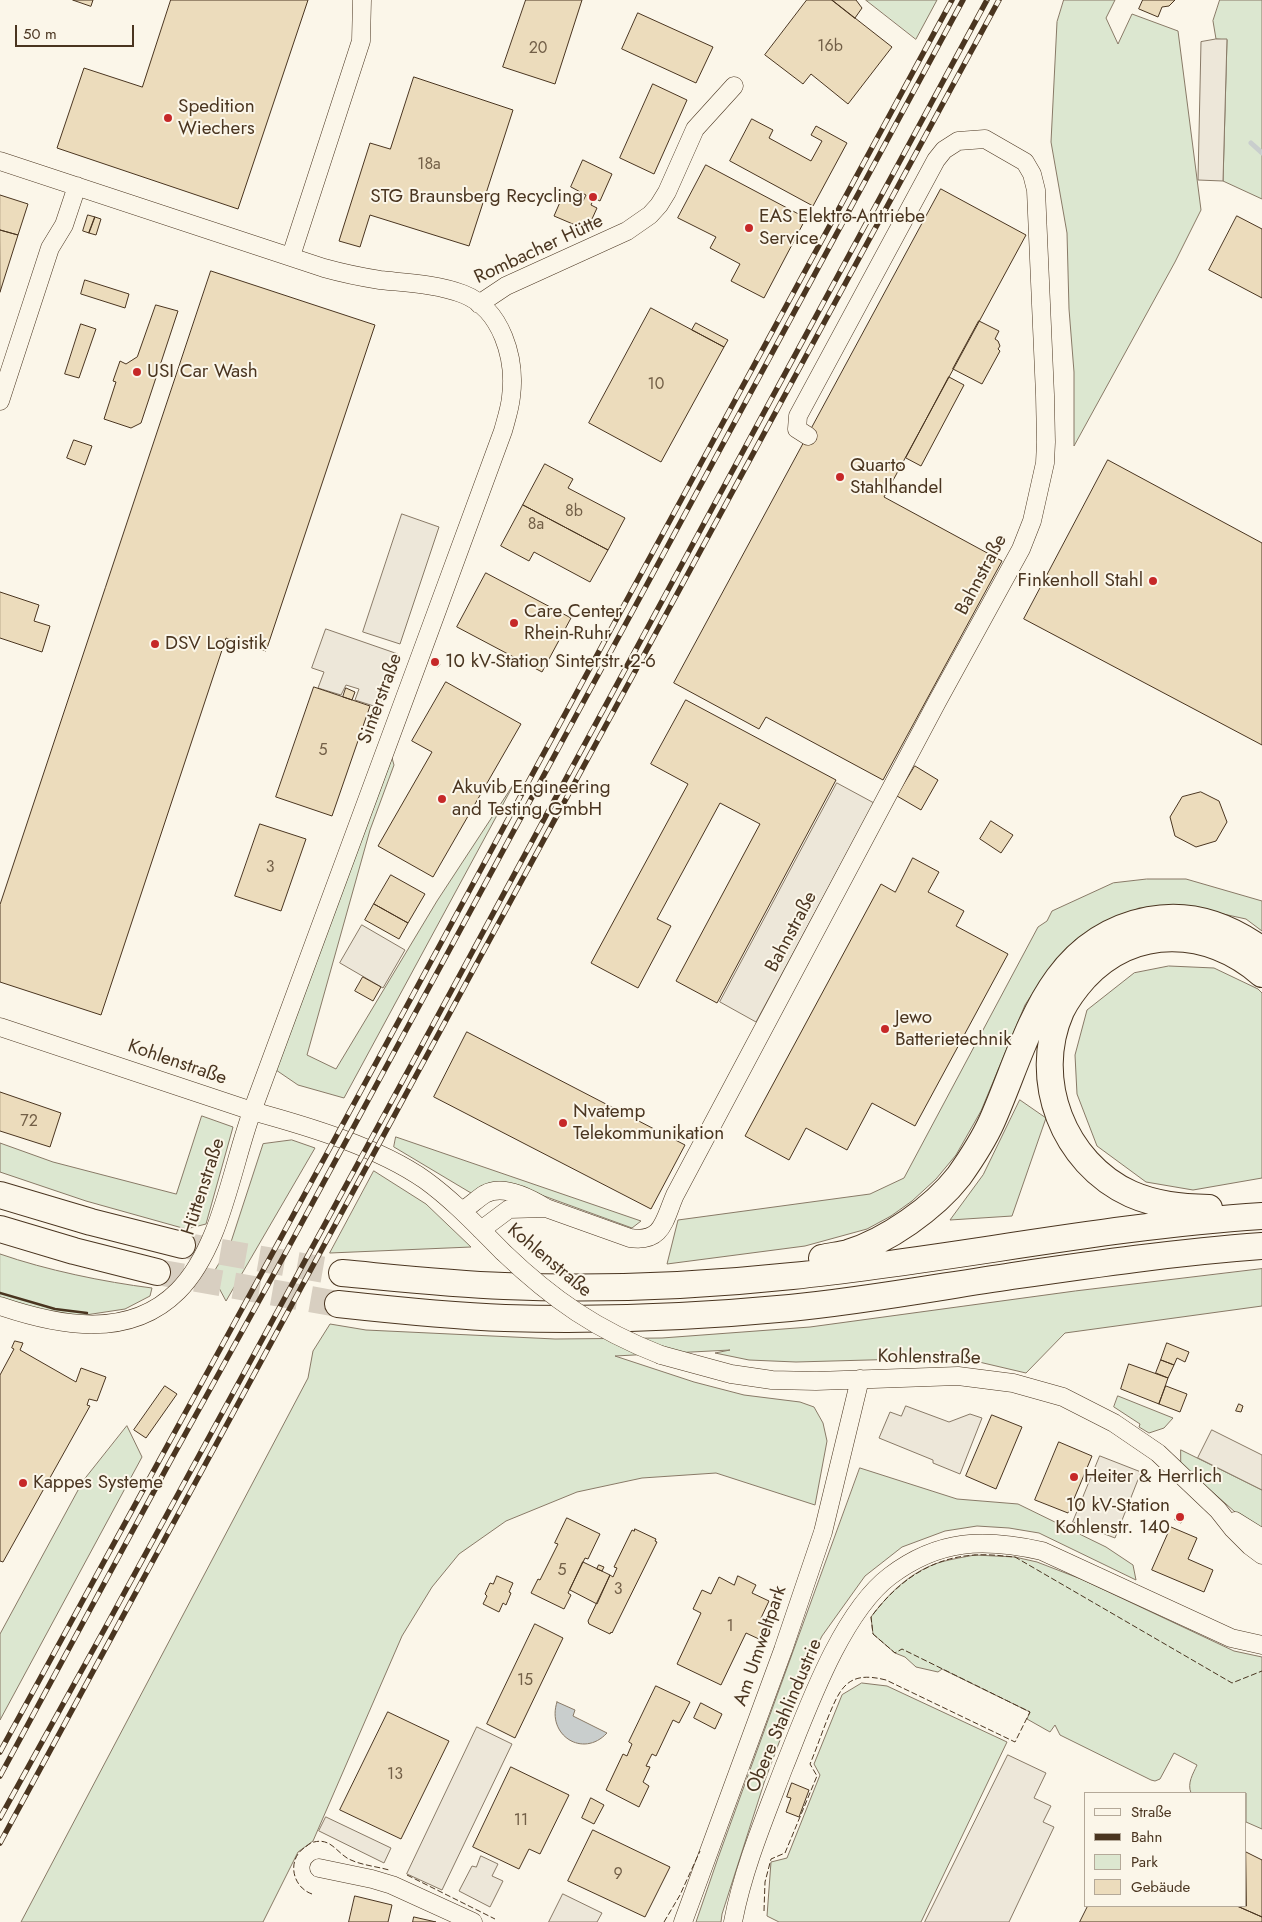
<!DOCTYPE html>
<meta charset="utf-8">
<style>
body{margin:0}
#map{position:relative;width:1262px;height:1922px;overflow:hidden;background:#fbf6e9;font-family:Jost,sans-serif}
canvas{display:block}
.legend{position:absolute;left:1084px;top:1792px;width:162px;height:115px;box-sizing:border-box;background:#fbf6e9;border:1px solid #b4a999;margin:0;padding:6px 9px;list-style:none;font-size:15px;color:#4a3520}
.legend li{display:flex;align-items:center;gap:10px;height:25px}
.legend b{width:25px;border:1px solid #b4a999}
.scale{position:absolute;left:15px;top:25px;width:119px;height:22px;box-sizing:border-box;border:2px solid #4a3520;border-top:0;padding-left:6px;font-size:15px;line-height:18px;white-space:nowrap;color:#4a3520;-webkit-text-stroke:4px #fbf6e9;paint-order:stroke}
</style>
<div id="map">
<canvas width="1262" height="1922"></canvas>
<ul class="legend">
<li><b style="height:6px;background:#fbf6e9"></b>Straße</li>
<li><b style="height:6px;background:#4a3520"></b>Bahn</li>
<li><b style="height:14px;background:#dce7d0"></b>Park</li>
<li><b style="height:14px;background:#ecdcbc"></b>Gebäude</li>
</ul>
<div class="scale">50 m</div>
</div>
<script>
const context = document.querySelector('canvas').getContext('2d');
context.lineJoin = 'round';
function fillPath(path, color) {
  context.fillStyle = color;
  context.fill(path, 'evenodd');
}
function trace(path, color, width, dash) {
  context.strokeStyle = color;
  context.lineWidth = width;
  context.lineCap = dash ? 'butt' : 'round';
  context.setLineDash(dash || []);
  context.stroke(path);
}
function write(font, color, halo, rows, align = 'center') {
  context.font = font + ' Jost,sans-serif';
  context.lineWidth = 4;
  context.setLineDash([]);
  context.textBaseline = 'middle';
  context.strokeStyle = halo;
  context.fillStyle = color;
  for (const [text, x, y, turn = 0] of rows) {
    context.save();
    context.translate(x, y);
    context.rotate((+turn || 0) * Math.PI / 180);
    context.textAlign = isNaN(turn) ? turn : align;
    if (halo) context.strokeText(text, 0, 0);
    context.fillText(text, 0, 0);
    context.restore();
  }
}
const green = new Path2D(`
 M866,0H937L916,39Z
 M1064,0H1115L1106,18L1118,44L1132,14L1178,31L1201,210L1175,262L1074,446V372L1069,309L1067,233L1051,142L1057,22Z
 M1220,0H1262V199L1223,181L1227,40L1216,39L1213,21Z
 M392,758L394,765L370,830L307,1055L336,1069L437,901L515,782L344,1098L298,1085L276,1070Z
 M1147,879H1186L1262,901V931L1246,919L1200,909L1139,908L1075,940L1045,974L1025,1005L981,1111L956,1155L936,1179L912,1201L891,1216L867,1229L805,1246L667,1264L678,1220L870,1194L904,1178L1038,927L1047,921L1052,911L1113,883Z
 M1169,966L1214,968L1258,989L1262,993V1178L1193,1190L1146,1182L1097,1146L1077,1094L1075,1055L1087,1010L1134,973Z
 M1020,1100L1046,1118L1012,1216L950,1220L983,1175Z
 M202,1116L233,1127L206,1224L186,1229L86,1201L0,1172V1143L53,1162L176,1194Z
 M396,1137L641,1221L632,1228L511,1184L471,1193L394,1147Z
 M292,1140L315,1148L226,1301L212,1275L230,1245L263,1144Z
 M374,1171L426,1204L471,1247L330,1253Z
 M0,1254C46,1270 104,1282 152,1288L150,1296L125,1309L79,1316L35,1310L0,1298Z
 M1262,1269V1306L1065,1333L1026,1373L979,1362L941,1358L796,1362L749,1360L715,1353L730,1350L615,1356L694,1382L744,1395L800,1402L814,1407L823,1423L827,1441L815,1505L716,1473L642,1478L577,1492L506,1521L459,1554L432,1587L402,1636L313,1841L298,1852L263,1922H21L308,1378L313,1351L330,1324L366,1330L555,1339L662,1338L810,1327L1075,1291Z
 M1118,1396L1173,1418L1164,1428L1149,1433L1139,1427L1140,1424L1114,1407Z
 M127,1426L142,1457L0,1720V1634L83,1481Z
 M1181,1450L1262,1490V1531L1244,1520L1181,1464Z
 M860,1468L957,1499L1018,1504L1106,1547L1133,1565L1136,1580L1039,1533L1009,1528L977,1526L945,1531L902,1547L865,1576L822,1636L809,1662L764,1783L722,1914L721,1922H696L718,1858Z
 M975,1555L1015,1557L1037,1562L1081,1579L1234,1651L1262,1657V1829L1246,1822V1793H1191C1187,1783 1193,1774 1197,1765L1174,1753L1160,1779L1155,1781L1151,1780L1060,1735L1055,1725L1050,1732L1027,1719L1030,1712L942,1669L938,1672L916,1667L905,1657L895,1653L873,1634L871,1617C889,1593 911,1571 941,1562C952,1559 964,1557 975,1555Z
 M862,1683L887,1686L1007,1742L921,1922H779L767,1916L771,1862L787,1858L820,1775L814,1764L842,1695Z`);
fillPath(green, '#dce7d0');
trace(green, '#887966', 1);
const parking = new Path2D(`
 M1216,39H1227L1223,181L1198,180L1201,42Z
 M402,514L439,527L400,644L363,632Z
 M326,629L398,654L380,708L355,700L359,689L346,685L341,695L318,688L324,672L312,668Z
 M837,783L874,803L756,1022L720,1002Z
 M362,925L405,950L383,988L340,963Z
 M906,1406L949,1422L970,1414L982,1418L960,1474L933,1463V1460L879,1438L890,1412L901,1416Z
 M1212,1430L1262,1455V1490L1198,1458Z
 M1100,1456L1141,1472L1115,1538L1073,1522Z
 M477,1727L512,1744L442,1890L407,1874Z
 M1008,1755L1046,1773L1034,1798L1051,1806L1043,1822L1054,1827L1009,1922H925Z
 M326,1817L391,1848L384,1863L319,1831Z
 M481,1856L498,1864L492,1876L503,1881L490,1907L459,1891L472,1866L476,1867Z
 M563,1894L602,1913L597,1922H549Z`);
fillPath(parking, '#ede7d9');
trace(parking, '#887966', 1);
const water = new Path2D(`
 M557,1702L575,1710L573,1716L607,1733C583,1759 546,1735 557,1702Z`);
fillPath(water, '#c9cecd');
trace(water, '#887966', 1);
trace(new Path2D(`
 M1251,143L1262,153`), '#c9cecd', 5);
const building = new Path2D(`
 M73,0H93L91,6Z
 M171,0H308L238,209L57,148L84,68L142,87Z
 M526,0H582L555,84L503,67Z
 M807,0H832L892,47L848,104L811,74L803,84L765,55Z
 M832,0H856L862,8L855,18Z
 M1143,0H1175L1169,6L1162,7L1158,17L1139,9Z
 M638,13L713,47L696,83L622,49Z
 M414,77L513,110L469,246L370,215L360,247L339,241L370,143L390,149Z
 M653,84L687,100L654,174L620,158Z
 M752,119L773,130L769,138L811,161L822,141L811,135L816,126L847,143L813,206L730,161Z
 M583,160L612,174L600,201L594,198L591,205L597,208L587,230L554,216L564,193L583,201L586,195L571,187Z
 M706,165L806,218L764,298L731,281L740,264L710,248L716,237L678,218Z
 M941,189L1026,235L884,497L1002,561L883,780L766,717L759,729L674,683Z
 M0,195L28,204L18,235L0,230Z
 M88,215L95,217L89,233L83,231Z
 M1237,216L1262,229V298L1209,270Z
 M95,217L101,219L96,235L89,233Z
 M0,230L18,235L0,292Z
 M211,271L375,325L266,651L226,638L101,1015L0,982V905Z
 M85,280L129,294L125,308L81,294Z
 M156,305L178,311L141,423L131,428L104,419L116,382L113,381L120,361L126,364L137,357Z
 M651,308L724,347L661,462L589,423Z
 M979,321L999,331L995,339L998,341L1000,346L998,349L1000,351L982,384L953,369Z
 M696,323L728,340L724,347L692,330Z
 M81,324L96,329L79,378L65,374Z
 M949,377L964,385L921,466L906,458Z
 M74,440L92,446L85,465L67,458Z
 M1108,460L1262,543V745L1024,619Z
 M545,464L573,479L568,488L625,518L608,550L523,505Z
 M523,505L608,550L590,582L534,552L529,561L501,546Z
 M486,573L571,618L542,672L457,627Z
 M0,592L39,605L34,621L50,626L42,652L0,638Z
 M433,660L440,664L438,667L432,664Z
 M446,682L521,724L433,877L378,846L432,752L412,741Z
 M314,687L370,706L332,816L276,797Z
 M346,688L355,692L352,700L343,697Z
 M686,700L836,780L717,1003L676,981L760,824L720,803L657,919L671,926L638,988L591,963L688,784L651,764Z
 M915,766L938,780L921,810L897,796Z
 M1201,792L1219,801L1227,822L1216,841L1196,847L1175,836L1170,817L1182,797Z
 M991,821L1013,835L1001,853L980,839Z
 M260,824L306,839L281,911L235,896Z
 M913,858L939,872L928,892L964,911L956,926L1008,954L915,1126L872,1103L847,1150L806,1128L789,1160L745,1136L881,884L895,892Z
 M391,875L425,894L408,923L374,904Z
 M374,904L408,923L399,939L365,920Z
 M363,977L381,987L373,1001L355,991Z
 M467,1032L685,1145L651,1209L434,1097Z
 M0,1092L61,1113L50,1147L0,1131Z
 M15,1341L23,1343L20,1350L76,1382L81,1368L106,1377L97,1401L89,1399L87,1405L90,1406L3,1562L0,1561V1375L14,1349L12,1348Z
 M1167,1343L1189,1352L1185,1362L1177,1358L1174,1365L1161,1360Z
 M1161,1360L1174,1365L1168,1378L1156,1373Z
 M1129,1364L1168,1378L1159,1404L1121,1389Z
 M165,1386L177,1394L146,1438L134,1430Z
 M1166,1386L1187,1394L1180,1412L1159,1404Z
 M1239,1404L1243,1406L1241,1412L1236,1411Z
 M992,1415L1022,1427L996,1489L966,1476Z
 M1059,1442L1092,1456L1068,1513L1035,1500Z
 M1179,1512L1185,1515L1181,1523L1175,1520Z
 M567,1518L600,1534L588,1559L585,1558L568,1593L571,1595L564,1609L531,1593L538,1579L540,1580L558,1544L555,1543Z
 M1171,1527L1197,1538L1188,1559L1213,1570L1204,1592L1152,1570Z
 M635,1529L656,1539L655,1541L657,1542L612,1633L611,1632L610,1634L589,1624L588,1621L610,1575L613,1577L617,1568L614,1567L632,1530L634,1531Z
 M583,1562L610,1575L597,1604L570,1590Z
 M599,1565L604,1567L602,1571L597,1569Z
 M497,1576L513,1583L509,1592L511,1593L506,1605L503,1603L499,1612L483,1604L487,1596L485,1594L490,1583L493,1584Z
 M738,1576L756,1585L752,1593L769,1601L761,1618L768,1621L759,1639L746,1633L721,1685L677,1664L701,1613L693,1609L702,1590L711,1594L719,1577L734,1585Z
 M535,1624L563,1638L515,1738L487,1724Z
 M656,1686L690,1702L679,1723L673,1720L656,1756L652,1754L646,1766L650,1767L643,1782L649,1786L639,1807L606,1790L623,1754L627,1756L632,1744L629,1742Z
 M701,1703L722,1714L715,1729L694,1718Z
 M388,1712L449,1741L401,1839L340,1810Z
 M511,1767L569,1795L540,1854L529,1849L519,1869L473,1847Z
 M792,1783L809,1790L799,1817L786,1812L791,1798L787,1797Z
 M591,1798L604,1805L594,1824L582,1818Z
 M593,1830L670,1867L645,1917L568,1881Z
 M1246,1852L1262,1860V1917L1237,1906H1246Z
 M355,1896L392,1905L388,1922H349Z
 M1088,1906H1237L1262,1917V1922H1080Z
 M414,1917L436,1922H413Z`);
fillPath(building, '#ecdcbc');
trace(building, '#4a3520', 1);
trace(new Path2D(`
 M182,1245L342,1273
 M157,1272L338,1304`), '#d8cfc1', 26, [26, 13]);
const minor = new Path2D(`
 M0,161L324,268C342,273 361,277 380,280C407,283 437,284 463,294C502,309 516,359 511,397C510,408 506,420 503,431C420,656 338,882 254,1106C232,1163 222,1247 178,1291C129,1340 59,1326 0,1306
 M291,256L361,41L362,0
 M479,304L506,286L627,231L650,215L659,205L667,192L695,129L734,86
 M0,401L50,248L64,225L77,186
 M0,1027L252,1111C307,1126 378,1147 425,1180C454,1201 478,1227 503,1252
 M546,1208L630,1238C663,1243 664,1220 675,1195L937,702L1021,549L1032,521L1045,463L1046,442L1045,395L1036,190L1032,174L1025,162L985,139L958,141L944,150L936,160L798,416L797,429L808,436
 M462,1211C470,1206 477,1199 485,1194C503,1184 530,1198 546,1208L509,1209L481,1230
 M661,1355L731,1374L772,1380L816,1381L958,1376L1013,1383L1063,1397L1114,1423L1158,1453L1218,1510L1233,1529L1250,1546L1262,1555
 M1235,1521L1262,1538
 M319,1868L372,1879L392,1885L473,1922
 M683,1922L783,1650L823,1532L860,1379
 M733,1922C743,1869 765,1817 784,1767C807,1710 841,1613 890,1576C939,1539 984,1538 1042,1551L1231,1638L1262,1645`);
const highway = new Path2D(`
 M0,1195L91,1222L182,1245
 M1209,1208C1181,1207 1156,1205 1131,1194C1063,1163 1031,1079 1061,1011C1067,999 1076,987 1085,977C1136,924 1208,928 1262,974
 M0,1229L74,1251L157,1272
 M822,1258C831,1256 840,1255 848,1253C887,1241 934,1208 959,1176C971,1159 983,1141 992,1121C1028,1040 1046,940 1149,920C1190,912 1229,926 1262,950
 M342,1273C396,1278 450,1284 504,1286C600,1290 697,1286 792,1276C949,1260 1105,1226 1262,1216
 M338,1304C393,1310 449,1316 505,1318C600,1321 695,1317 790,1308C864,1301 938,1287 1012,1276C1095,1264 1178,1252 1262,1246`);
trace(minor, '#4a3520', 19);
trace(highway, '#4a3520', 28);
trace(minor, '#fbf6e9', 18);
trace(highway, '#fbf6e9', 26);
const rail = new Path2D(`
 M0,1752L325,1157L952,0
 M0,1776L172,1458L286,1252L963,0
 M0,1818L109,1621L356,1167L987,0
 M0,1843L999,0`);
trace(rail, '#4a3520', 5.5);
trace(rail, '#fbf6e9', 4, [11]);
const minorBridge = new Path2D(`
 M503,1252C553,1300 597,1330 661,1355`);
trace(minorBridge, '#4a3520', 19, []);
trace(minorBridge, '#fbf6e9', 18);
trace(new Path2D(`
 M407,1875L495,1919
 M312,1894C292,1887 287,1860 304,1848C307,1846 311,1842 314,1842C330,1838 336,1851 347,1858C359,1865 375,1866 389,1870
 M764,1911L765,1882L771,1859L785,1853L817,1776L810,1764C816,1750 821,1735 827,1720C840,1688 847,1670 886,1680L1015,1742L1030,1712L902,1649L895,1653L873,1634L871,1617C897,1582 931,1557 976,1555C989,1554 1002,1556 1015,1557L1232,1683L1262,1671
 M664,1922L680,1895L700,1851`), '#4a3520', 1, [6, 2.5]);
trace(new Path2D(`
 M0,1293L55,1309L87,1313`), '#4a3520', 2.5);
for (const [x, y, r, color] of [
 [168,118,5,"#c62828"],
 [593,197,5,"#c62828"],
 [749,228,5,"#c62828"],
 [137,372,5,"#c62828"],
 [840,477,5,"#c62828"],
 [1153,581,5,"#c62828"],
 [514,623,5,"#c62828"],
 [155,644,5,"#c62828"],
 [435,662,5,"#c62828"],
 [442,799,5,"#c62828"],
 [885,1029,5,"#c62828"],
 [563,1123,5,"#c62828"],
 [1074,1477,5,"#c62828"],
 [23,1483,5,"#c62828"],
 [1180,1517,5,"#c62828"]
]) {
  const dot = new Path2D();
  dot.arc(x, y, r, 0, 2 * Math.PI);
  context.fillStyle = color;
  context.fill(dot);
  trace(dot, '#fbf6e9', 2);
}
write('16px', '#725f47', null, [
 ["16b",830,47],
 ["20",538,49],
 ["18a",429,165],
 ["10",656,385],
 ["8b",574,512],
 ["8a",536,525],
 ["5",323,751],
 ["3",270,868],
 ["72",29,1122],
 ["5",562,1571],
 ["3",618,1590],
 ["1",730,1627],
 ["15",525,1681],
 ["13",395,1775],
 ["11",521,1821],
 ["9",618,1875]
]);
write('19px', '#4a3520', '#fbf6e9', [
 ["Spedition",178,107],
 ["Wiechers",178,129],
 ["STG Braunsberg Recycling",583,197,"right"],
 ["EAS Elektro-Antriebe",759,217],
 ["Service",759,239],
 ["USI Car Wash",147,372],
 ["Quarto",850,466],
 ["Stahlhandel",850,488],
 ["Finkenholl Stahl",1143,581,"right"],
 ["Care Center",524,612],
 ["Rhein-Ruhr",524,634],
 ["DSV Logistik",165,644],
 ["10 kV-Station Sinterstr. 2-6",445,662],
 ["Akuvib Engineering",452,788],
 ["and Testing GmbH",452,810],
 ["Jewo",895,1018],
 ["Batterietechnik",895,1040],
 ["Nvatemp",573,1112],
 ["Telekommunikation",573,1134],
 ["Heiter & Herrlich",1084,1477],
 ["Kappes Systeme",33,1483],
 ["10 kV-Station",1170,1506,"right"],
 ["Kohlenstr. 140",1170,1528,"right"]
], 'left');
write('19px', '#4a3520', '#fbf6e9', [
 ["Rombacher Hütte",539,250,-25],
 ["Bahnstraße",982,575,-62],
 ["Sinterstraße",381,699,-70],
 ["Bahnstraße",792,932,-62],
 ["Kohlenstraße",177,1063,19],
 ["Hüttenstraße",204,1187,-72],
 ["Kohlenstraße",549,1261,40],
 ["Kohlenstraße",929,1358,1],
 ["Am Umweltpark",761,1646,-71],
 ["Obere Stahlindustrie",785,1716,-67]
]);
</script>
